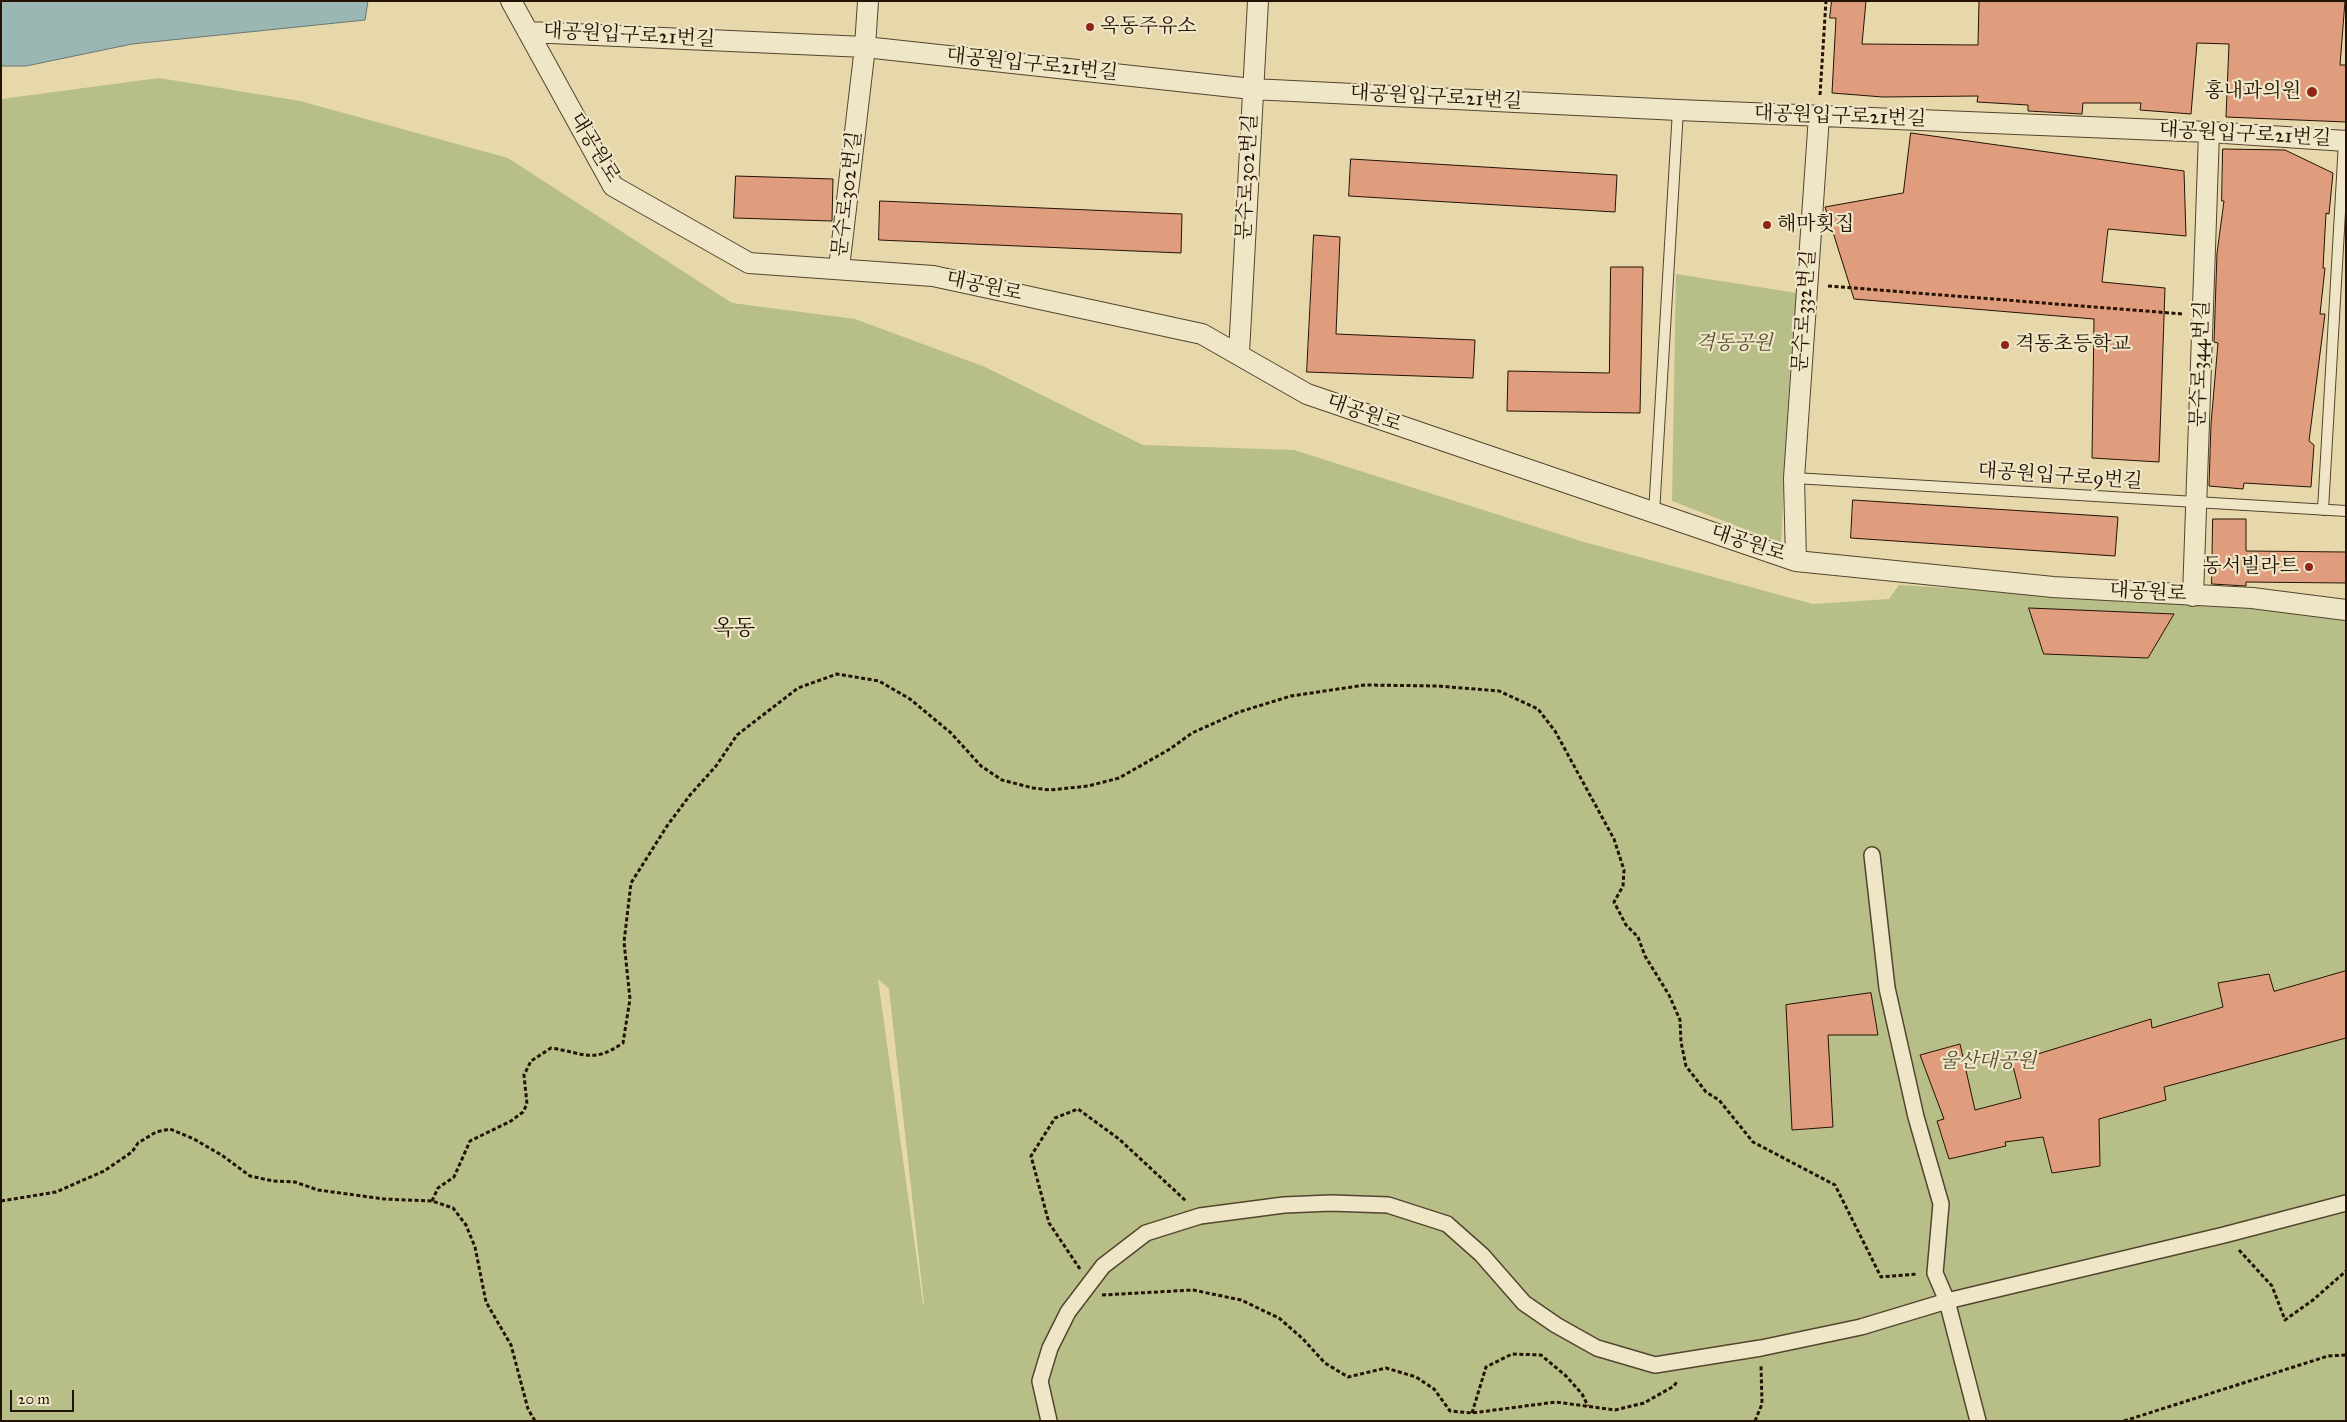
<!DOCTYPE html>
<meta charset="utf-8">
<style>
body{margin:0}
#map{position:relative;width:2347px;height:1422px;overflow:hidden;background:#e6d8aa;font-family:"IM FELL Great Primer",serif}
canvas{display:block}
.frame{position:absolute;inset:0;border:2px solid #241205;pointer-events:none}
.scale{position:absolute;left:10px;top:1390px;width:64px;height:22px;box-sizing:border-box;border:2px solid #241205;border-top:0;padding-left:6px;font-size:15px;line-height:18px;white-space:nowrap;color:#241205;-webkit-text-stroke:4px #efe6c8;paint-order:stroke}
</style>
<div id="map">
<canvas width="2347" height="1422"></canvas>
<div class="frame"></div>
<div class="scale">20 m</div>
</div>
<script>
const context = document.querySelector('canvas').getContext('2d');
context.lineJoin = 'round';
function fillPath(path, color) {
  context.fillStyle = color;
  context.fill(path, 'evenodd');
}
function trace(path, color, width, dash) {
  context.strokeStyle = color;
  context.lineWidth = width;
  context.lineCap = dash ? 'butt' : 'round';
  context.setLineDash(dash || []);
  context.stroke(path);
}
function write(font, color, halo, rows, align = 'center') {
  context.font = font + ' "IM FELL Great Primer","Noto Serif KR",serif';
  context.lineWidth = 4.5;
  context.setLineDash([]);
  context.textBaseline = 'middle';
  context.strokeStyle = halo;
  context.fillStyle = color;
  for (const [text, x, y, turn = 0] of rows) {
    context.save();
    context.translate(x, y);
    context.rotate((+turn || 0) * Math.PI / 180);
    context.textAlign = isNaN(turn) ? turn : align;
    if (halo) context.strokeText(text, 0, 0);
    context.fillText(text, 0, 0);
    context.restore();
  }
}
fillPath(new Path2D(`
 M159,78L300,101L508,158L732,303L855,319L985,367L1143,445L1294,450L1584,542L1813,604L1889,599L1899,585L2258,608L2346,620V1421H1V99ZM878,979L889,989L924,1304H923Z
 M1676,274L1797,293L1790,379L1781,543L1672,501Z`), '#b7be87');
const water = new Path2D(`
 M1,1H368L365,20L132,44L26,66H1Z`);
fillPath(water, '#9bb7b4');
trace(water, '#6b756e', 1);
const building = new Path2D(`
 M1832,1H1866L1862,44L1978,45L1979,1H2345L2340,65H2346V122L2226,117L2229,44L2197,43L2191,114L2140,110L2141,103H2083L2082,114L2028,111V105L1977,102L1978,96L1883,97L1832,93L1836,18H1830Z
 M1911,133L2184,171L2186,236L2108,229L2102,282L2165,288L2159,462L2092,458L2094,319L1854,299L1825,207L1903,193Z
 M2223,149L2285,150L2333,173L2329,214L2326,213L2323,268H2325L2320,314H2325L2309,441L2314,445L2311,487L2244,483L2243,489L2209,486L2211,424L2218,343L2214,342L2217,253L2224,201H2222Z
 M1351,159L1617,175L1615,212L1349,196Z
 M736,176L833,179L832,221L734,218Z
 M880,201L1182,214L1181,253L879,240Z
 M1314,235L1340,237L1336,334L1475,340L1473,378L1307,372Z
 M1611,267H1643L1640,413L1507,411L1508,371L1609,373Z
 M1853,500L2118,517L2115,556L1851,538Z
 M2213,519H2246V551L2346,552V583L2246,582V586L2212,584Z
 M2029,608L2174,614L2148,658L2044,654Z
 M2346,971V1038L2164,1087L2166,1100L2099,1119L2100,1166L2052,1173L2043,1137L2005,1142L2006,1146L1949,1159L1937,1121L1944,1119L1920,1055L1960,1044L1975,1110L2021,1098L2012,1062L2151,1019L2152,1028L2223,1007L2218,983L2269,974L2274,991Z
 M1871,993L1878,1035H1828L1833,1127L1792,1130L1786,1005Z`);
fillPath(building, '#df9d7d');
trace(building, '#241205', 1);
const service = new Path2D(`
 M1794,478L2346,511
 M2323,510L2344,142
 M1654,513L1678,110`);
const pedestrian = new Path2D(`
 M1872,855L1887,988L1916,1117L1941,1204L1935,1273L1947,1301L1978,1421
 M1049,1421L1040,1381L1050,1348L1068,1312L1103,1266L1146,1233L1200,1216L1284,1205L1331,1203L1388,1205L1447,1224L1482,1255L1524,1303L1556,1325L1597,1348L1655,1365L1761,1348L1861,1327L1947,1301L2224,1235L2346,1203`);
const minor = new Path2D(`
 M511,1L613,186L749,263L933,276L1202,334L1307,394L1796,561L2053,587L2252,598L2346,610
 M528,32L865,47L1252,89L1678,110L2209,132L2346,141
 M839,268L865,47L868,1
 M1239,353L1258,1
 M1796,561L1794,478L1819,116
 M2193,596L2209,132`);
trace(service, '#54442e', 12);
trace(pedestrian, '#54442e', 18);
trace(minor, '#54442e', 22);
trace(new Path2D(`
 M1820,95L1826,1
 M1828,286L2183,314
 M1,1201L56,1192L104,1171L132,1152L138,1143L156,1132L170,1129L194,1139L223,1156L250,1176L273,1181L295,1182L318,1190L384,1199L432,1201L453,1208L466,1225L475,1247L486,1302L511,1345L528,1409L535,1421
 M432,1201L438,1188L454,1177L470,1141L511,1121L523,1112L527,1104L524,1075L531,1061L551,1048C585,1053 592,1064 623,1043L630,999L624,942L631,883L667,826L690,795L716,766L737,735L798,688L837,674L879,681L910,699L951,733L981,766L1002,780L1033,788L1050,790L1088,786L1119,778L1170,749L1192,733L1239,712L1291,696L1365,685L1438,686L1499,691L1538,709L1555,731L1614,839L1624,870L1623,886L1614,902L1626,925L1638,937L1645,956L1669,995L1680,1020L1681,1042L1686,1066L1706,1092L1719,1100L1753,1142L1835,1185L1881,1277L1917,1274
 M2239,1250L2272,1286L2285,1320L2313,1300L2346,1271
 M1080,1269L1049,1223L1031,1156L1055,1118L1078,1109L1119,1139L1186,1201
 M1102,1295L1193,1290L1241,1300L1279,1318L1302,1338L1325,1363L1348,1377L1386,1368L1416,1377L1434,1389L1450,1411L1472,1413L1556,1402L1615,1410L1644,1403L1674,1386L1678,1380
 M1472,1413L1486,1367L1512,1354L1541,1355L1566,1376L1582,1394L1588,1406
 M1755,1421L1762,1404L1761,1365
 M2124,1421L2328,1356L2346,1355`), '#241205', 3, [4, 2.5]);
trace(service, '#efe6c8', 10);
trace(pedestrian, '#efe6c8', 15);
trace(minor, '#efe6c8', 20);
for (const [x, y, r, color] of [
 [1090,27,5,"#8f2418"],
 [2312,92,6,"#8f2418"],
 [1767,225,5,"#8f2418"],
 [2005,345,5,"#8f2418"],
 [2309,567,5,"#8f2418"]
]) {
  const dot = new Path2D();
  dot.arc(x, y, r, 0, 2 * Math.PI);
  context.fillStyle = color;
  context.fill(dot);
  trace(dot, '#efe6c8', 2);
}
write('20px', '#241205', '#efe6c8', [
 ["옥동주유소",1100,27],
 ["홍내과의원",2301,92,"right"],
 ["해마횟집",1777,225],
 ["격동초등학교",2015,345],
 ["동서빌라트",2299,567,"right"]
], 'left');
write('20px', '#241205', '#efe6c8', [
 ["대공원입구로21번길",629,36,3],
 ["대공원입구로21번길",1032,65,6],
 ["대공원입구로21번길",1436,98,3],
 ["대공원입구로21번길",1840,117,2],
 ["대공원입구로21번길",2245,135,3],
 ["대공원로",594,148,59],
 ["문수로302번길",1248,177,-87],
 ["문수로302번길",848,194,-83],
 ["대공원로",984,287,12],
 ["문수로332번길",1805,311,-86],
 ["문수로344번길",2201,364,-88],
 ["대공원로",1364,414,19],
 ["대공원입구로9번길",2060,477,4],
 ["대공원로",1748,544,18],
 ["대공원로",2148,593,3]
]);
write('italic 20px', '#574e32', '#efe6c8', [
 ["격동공원",1734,344],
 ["울산대공원",1988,1062]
]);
write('22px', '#241205', '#efe6c8', [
 ["옥동",734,630]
]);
</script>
